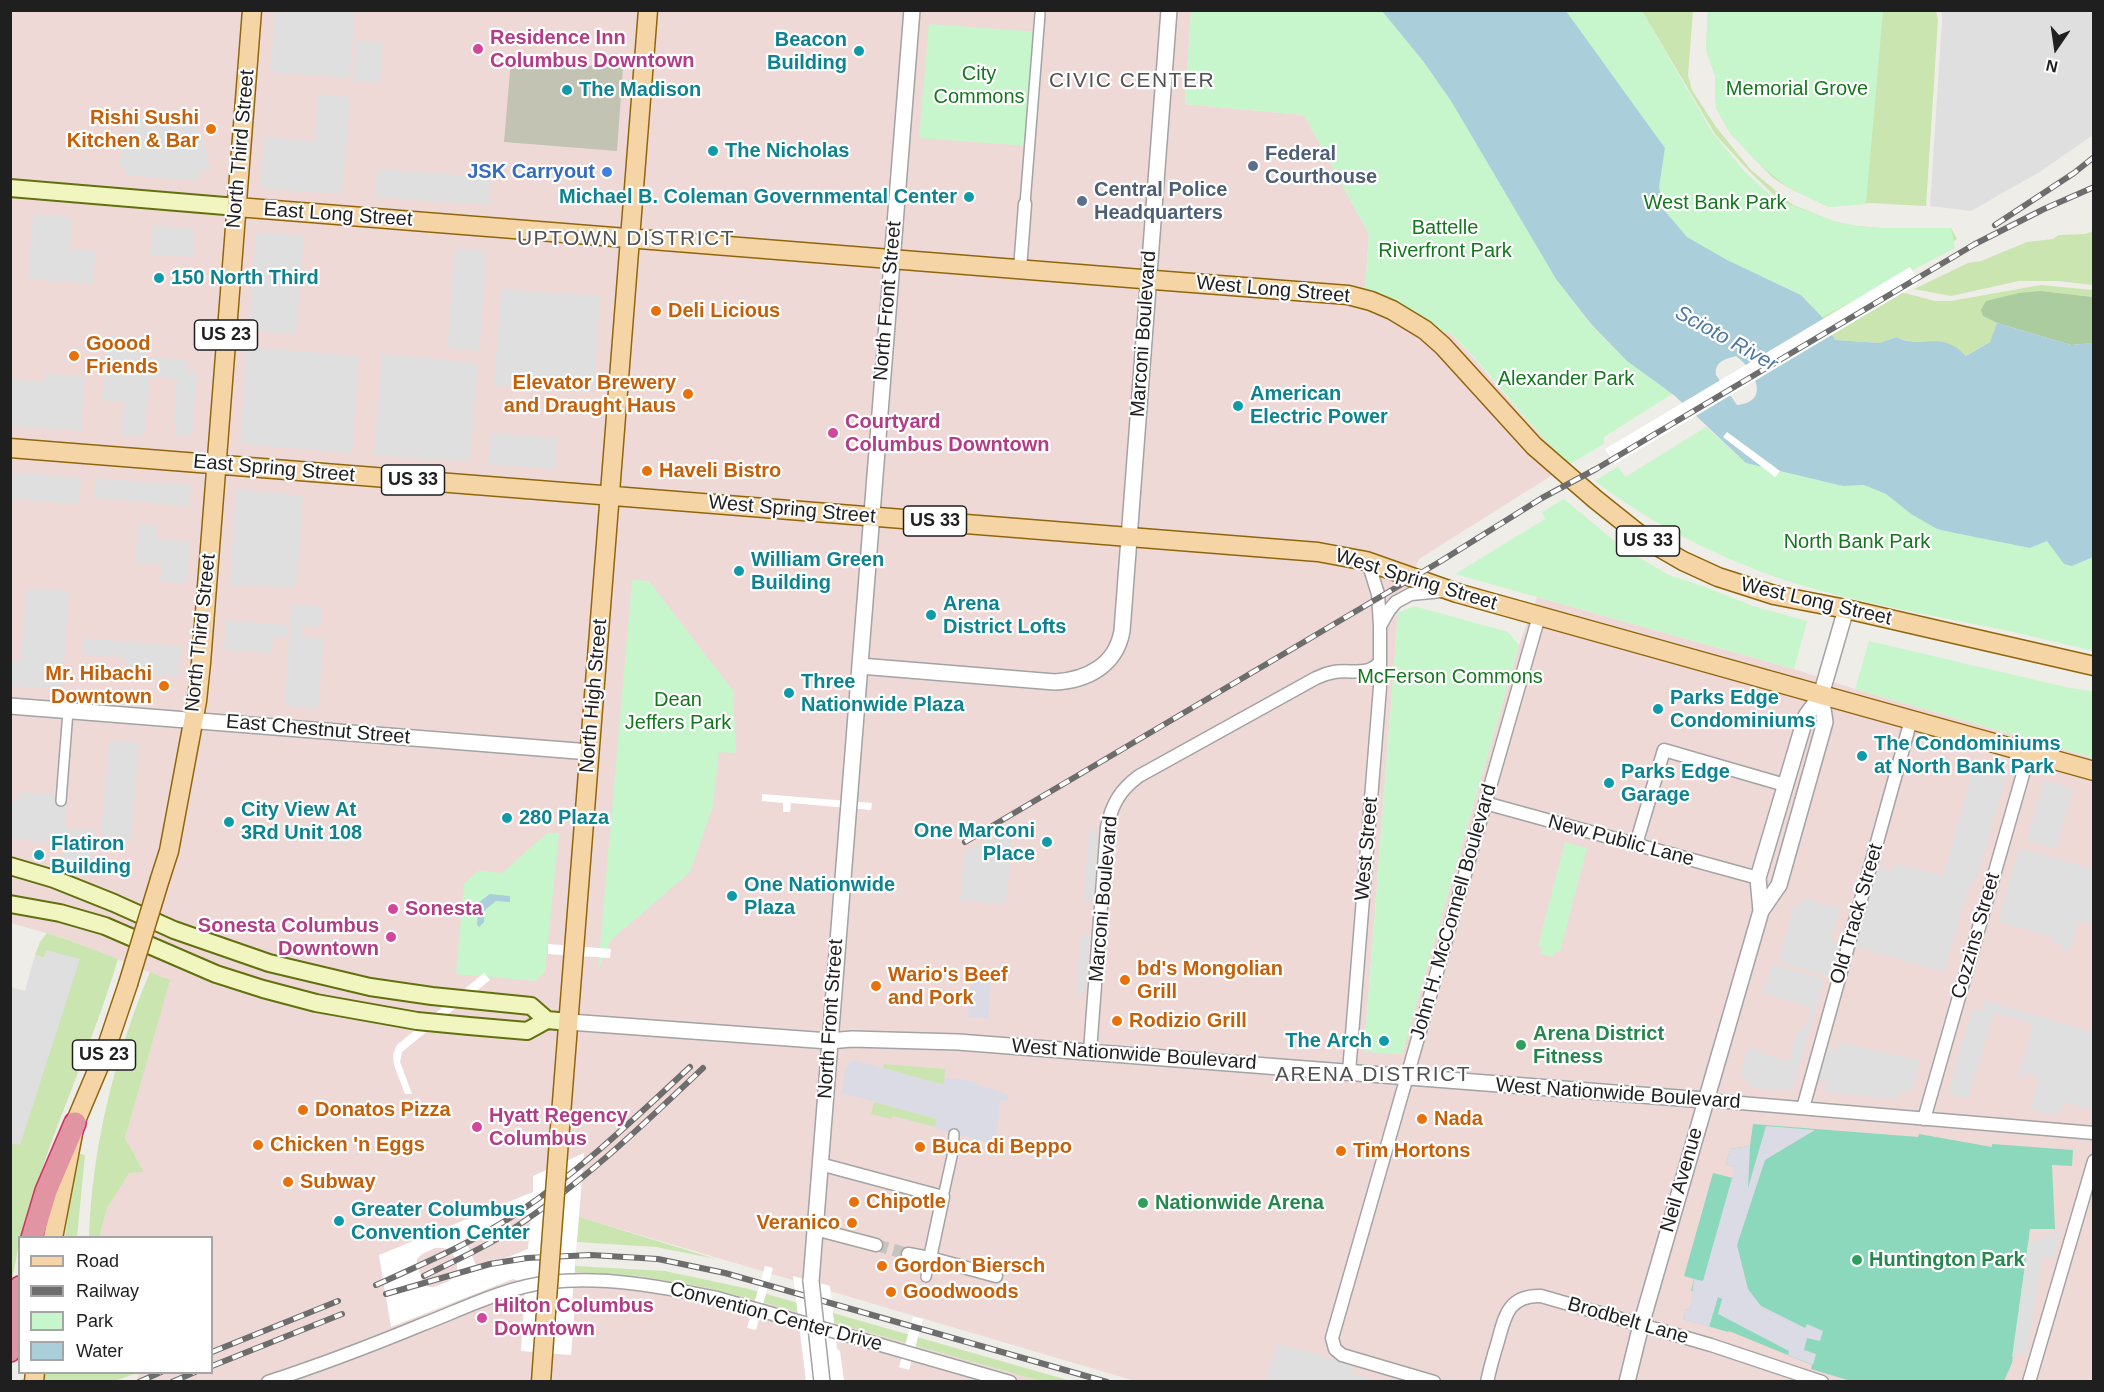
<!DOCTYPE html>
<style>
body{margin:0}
#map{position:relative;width:2104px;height:1392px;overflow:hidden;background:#efede7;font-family:Arial,sans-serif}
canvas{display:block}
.frame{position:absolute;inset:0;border:12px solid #1f1f1f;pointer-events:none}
.legend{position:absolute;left:18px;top:1236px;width:195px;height:138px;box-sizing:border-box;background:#fff;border:2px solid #a5a5a5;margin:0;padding:8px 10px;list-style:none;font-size:18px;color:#1f1f1f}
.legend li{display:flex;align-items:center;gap:12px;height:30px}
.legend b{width:30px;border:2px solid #a5a5a5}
.north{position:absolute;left:2026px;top:18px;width:60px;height:60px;-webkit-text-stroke:4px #fff;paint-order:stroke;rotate:193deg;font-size:16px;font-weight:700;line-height:24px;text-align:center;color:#1f1f1f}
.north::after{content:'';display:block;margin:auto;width:21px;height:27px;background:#1f1f1f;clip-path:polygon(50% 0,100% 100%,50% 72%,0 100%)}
</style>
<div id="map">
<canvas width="2104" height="1392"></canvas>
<div class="frame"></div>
<ul class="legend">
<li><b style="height:8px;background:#f5d4a6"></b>Road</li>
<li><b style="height:8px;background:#6d6d6d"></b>Railway</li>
<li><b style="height:16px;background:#c7f6cc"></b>Park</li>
<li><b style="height:16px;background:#aaceda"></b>Water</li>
</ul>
<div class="north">N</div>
</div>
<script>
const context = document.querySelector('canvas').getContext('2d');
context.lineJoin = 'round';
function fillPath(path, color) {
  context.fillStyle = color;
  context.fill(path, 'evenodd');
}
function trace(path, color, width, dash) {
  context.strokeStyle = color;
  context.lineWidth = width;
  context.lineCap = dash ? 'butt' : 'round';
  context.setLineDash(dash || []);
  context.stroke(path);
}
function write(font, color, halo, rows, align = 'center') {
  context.font = font + ' Arial,sans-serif';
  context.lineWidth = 4.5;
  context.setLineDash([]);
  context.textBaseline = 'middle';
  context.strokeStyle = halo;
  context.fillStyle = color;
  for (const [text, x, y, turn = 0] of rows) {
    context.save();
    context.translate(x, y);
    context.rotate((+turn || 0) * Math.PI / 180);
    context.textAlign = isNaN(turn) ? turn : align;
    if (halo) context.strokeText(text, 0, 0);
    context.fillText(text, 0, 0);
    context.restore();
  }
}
fillPath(new Path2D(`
 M10,11H1191L1185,104L1304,115L1369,234L1365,290L1390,298L1421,315L1445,333L1448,331L1470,354L1530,424L1570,464L1419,559L1398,613L1364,1051L1402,1054L1519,645L1537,597L1794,669L1855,689L2093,758V1381H1135L579,1217L575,1272L639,1276L708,1288L755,1300L1040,1381H137L139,1373L212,1372V1238H102L100,1234L107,1208L129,1172H144L125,1138L169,980L67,939L11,923Z`), '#efd9d7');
fillPath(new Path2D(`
 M511,60L623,68L617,151L504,142Z`), '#c3c3b3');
fillPath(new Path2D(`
 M1566,11L1691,109L1740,175L1872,276L1904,293L1935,301H1951L2041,285L2093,290V297L2041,291L1983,316L1997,323L1991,341L1966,356C1945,333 1918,348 1895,337L1880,343L1835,340L1822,317L1649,125Z
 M1642,11H1693L1688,75L1692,90L1716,127L1751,170L1793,205L1833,221L1856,226L1882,228H1951L1957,239L1892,278L1806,220L1780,201L1748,170L1715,134Z
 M1708,11H1936L1938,20L1926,206L1870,203L1829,207L1787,187L1772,177L1730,133L1716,108L1715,75L1706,50Z
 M2093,231V285L2058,281H2019L1951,296L1914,289L1968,263L1981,261L2027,242L2053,239L2059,235L2085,234Z
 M47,933L66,939L118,959C90,1053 46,1142 21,1237L20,1238L11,1286V1143L20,1144L47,950L44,958L35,955L40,942Z
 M150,972L170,980L125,1138L144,1172L129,1173L107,1208L100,1234L102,1237H89C92,1147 115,1055 150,972Z
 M884,1064L945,1069L944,1085L883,1068Z
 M874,1102L937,1119L935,1127L893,1116L891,1119L871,1114Z
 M80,1154L85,1155L77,1237H65L70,1202Z
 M579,1217L716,1259L656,1247L577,1242Z
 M575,1266L665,1271L749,1289L1071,1381H1040L755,1300L708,1288L639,1276L575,1272Z
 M35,1373H138L114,1381L16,1382Z`), '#cae5b0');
fillPath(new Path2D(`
 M2041,291L2093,297V343L2071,345L1997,323L1983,316L1981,310L1986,301L2019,293Z`), '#abcc9e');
fillPath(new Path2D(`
 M1191,11H1382L1423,61L1451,101L1556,279L1590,324L1627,361L1672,394L1604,437V444L1570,464C1525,424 1492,372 1448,331L1445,333C1421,313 1395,300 1365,290L1369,234L1304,115L1185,104Z
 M1566,11H1642L1712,132L1746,173L1775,199L1833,221L1856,226L1882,228H1951L1955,248L1822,317C1815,310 1808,299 1799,294C1755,269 1666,250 1659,189C1658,177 1663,161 1665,148Z
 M1708,11H1883L1866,204L1829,207L1787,187L1757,162L1730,133L1716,108L1715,75L1706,50Z
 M929,24L1039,32L1029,146L919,138Z
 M1706,427L1746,463L1843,486L1864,485L1886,494L1911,514L1937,529L2030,548L2047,541L2093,557V651C2052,641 2011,631 1969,623C1900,609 1829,597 1762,572C1702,549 1646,520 1595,481L1618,466L1625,477Z
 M1564,499L1624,549L1669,575L1700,585L1753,606L1807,621L1794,669L1455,574L1545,519L1542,512Z
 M632,580L649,581L733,691L736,753L719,752L713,806L690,872L611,940L598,969Z
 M1414,606L1508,632L1519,645L1402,1054L1364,1052L1398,613Z
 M1869,641L2070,688L2093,691V758L1855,689Z
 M547,833H559L545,971L536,981L456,974L464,884L478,871L502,873Z
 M1565,842L1587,848L1560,952L1555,951L1553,957L1540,954L1542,948L1538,946Z`), '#c7f6cc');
fillPath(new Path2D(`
 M1753,1124L1918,1137L1919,1134L1992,1147V1144L2073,1150L2072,1166L2052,1165L2055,1229H2030L2012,1363L2004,1381H1851L1811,1369L1812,1365L1729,1331L1728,1332L1683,1319L1686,1309L1689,1310L1694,1292L1691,1291L1694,1279L1684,1276L1713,1173L1733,1178L1735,1167L1726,1164L1730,1149L1750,1146Z`), '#8bd8bc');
fillPath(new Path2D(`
 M275,11H355L350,78L270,72Z
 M1941,11H2093V135L2038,173L1971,211L1930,206L1942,20Z
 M356,41L383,43L380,83L353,81Z
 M318,94L350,97L342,194L260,188L264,137L314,141Z
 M135,118L193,124V128L201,130L210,169L199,172L198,181L126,175V168L120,167L123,131L134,132Z
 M377,169L491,177L489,205L375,197Z
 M33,214L72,217L70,249L96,251L93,284L28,279Z
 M152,225L190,228L194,232L193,257L150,255Z
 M256,233L304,235L296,334L249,331Z
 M455,248L487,251L479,351L447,348Z
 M501,289L600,296L594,392L494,385Z
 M108,336L146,339V357L188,360V370L197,373L192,436L175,435L176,420L174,419L177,379L150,377L144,437L121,435L123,402L102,400Z
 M247,347L359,356L352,453L240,444Z
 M382,354L478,363L470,462L374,455Z
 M45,374L85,377L81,431L11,426V379L44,382Z
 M490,433L557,438L555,469L488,464Z
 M10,472L81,478L79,504L11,499Z
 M96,478L191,485L189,506L94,498Z
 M236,489L303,496L296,588L230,585Z
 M138,524L157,525L156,538L190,542L186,584L160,581L162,565L135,563Z
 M27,588L69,591L62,689L11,686V660L21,661Z
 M291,604L322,607L320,627L303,626L302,636L324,638L318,709L285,706Z
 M226,620L288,625L287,638H273L272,653L224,650Z
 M84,638L181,646L178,677L125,673V657L82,654Z
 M109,741L139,743L131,840L101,837Z
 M1975,762L2007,771L1979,872L1967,891L1944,972L1855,946L1878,866L1893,871L1895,863L1943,876Z
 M2044,780L2073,789L2056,849L2027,840Z
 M18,792L53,794V800L67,801L65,828L95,830L93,864L63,862L64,843L11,839L10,801H17Z
 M1098,826L1094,899L1083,905L1089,833Z
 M1012,830L1006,904L960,901L964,852Z
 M2019,848L2093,869V925L2078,921L2069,952L2061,949L2062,945L2052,942L2053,937L1998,922Z
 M1803,898L1840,909L1831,940L1841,943L1831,977L1778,962L1794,905L1800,907Z
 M1090,932L1086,990L1076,998L1080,938Z
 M46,950L80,959L20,1145L11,1143V1145V987L25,991L35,955L44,958Z
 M1772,964L1825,979L1792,1090L1753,1088L1740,1074L1748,1047L1761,1051V1053L1789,1061L1799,1028L1804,1030L1809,1014V1007L1763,993Z
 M1984,1000L2093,1032V1111L2064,1102L2060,1114H2046L2030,1109L2039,1077L2026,1073L2024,1078L2018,1077L2033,1024L1994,1013L1968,1099L1948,1093L1972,1009L1981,1011Z
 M1838,1042L1920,1060L1912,1092L1900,1090L1898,1099L1825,1093V1082L1817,1080L1826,1047L1836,1050Z
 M2061,1230L2054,1258H2042L2027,1352L2012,1357L2028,1244Z
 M1277,1343L1350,1364L1355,1374L1380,1381H1266Z`), '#dfdfdf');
fillPath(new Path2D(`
 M971,977L991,978L988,1019L968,1017Z
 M854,1060L943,1085L945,1078L976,1081L977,1085L1008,1094V1101L1000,1100L997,1137L1004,1139V1149L995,1147V1144L935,1129L937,1119L842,1093L845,1071L848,1064Z
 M1766,1126L1815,1130L1765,1160L1737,1245L1748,1289L1761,1306L1805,1328L1807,1324L1823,1331L1820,1341L1807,1338L1804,1350L1816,1354L1813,1365L1788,1355L1789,1351L1718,1314L1722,1299L1718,1297L1709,1327L1683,1319L1686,1309L1689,1310L1691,1301L1694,1279L1703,1281L1732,1178L1735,1167L1726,1164L1730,1149L1750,1146L1748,1188Z`), '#dbdbe5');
fillPath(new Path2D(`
 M1382,11H1566L1665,148L1659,187L1664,210L1687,237L1727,260L1801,295L1822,317L1835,340L1880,343L1896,337C1921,350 1941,329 1966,356L1990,342L1997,323L2071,345L2093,343V557L2072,566L2064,564L2047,541L2030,548L1955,533L1937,529L1911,514L1886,494L1864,485L1843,486L1746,463L1675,396L1627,361L1591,324L1556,279L1451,101L1423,61ZM1736,356C1754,369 1772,402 1737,405L1716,375C1714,362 1725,359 1736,356Z
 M490,894L510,896V902L496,901L485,910L484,922L479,927L477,925L479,902Z`), '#aaceda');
fillPath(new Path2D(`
 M1910,267L1919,283L1615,464L1605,449Z
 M1727,432L1780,471L1775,477L1723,437Z
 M762,794L872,803L871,810L791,803L790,812H783V803L762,801Z
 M548,944L611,949L610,958L548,954Z
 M484,973L490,980L402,1052L400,1062L412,1094H405L394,1065L393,1054L397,1045Z
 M584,1153L572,1303L575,1304L571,1355L521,1351L525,1289L521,1282L513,1279L391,1327L379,1255L533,1192V1176ZM519,1214L531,1215L528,1249L481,1268H477L466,1241V1237ZM435,1248H444L452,1253L457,1262V1271L452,1279L447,1282L434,1287H429L423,1282L417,1265V1259L422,1254Z
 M765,1266L773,1268L756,1330L747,1328Z
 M793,1276L830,1286L837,1349L840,1351L844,1381H806Z
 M913,1317L923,1319L909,1370L899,1367Z`), '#fff');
trace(new Path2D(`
 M876,1245L908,1254`), '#c5c4bf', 12, [12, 6]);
const pedestrian = new Path2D(`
 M1025,204L1040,14
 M61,801L68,711
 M943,1197L953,1152L954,1134
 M926,1277L930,1258`);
const minor = new Path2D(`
 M1020,269L1025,204
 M1368,562L1378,594L1380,626
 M1485,803L1758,878
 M1636,844L1664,750L1785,785
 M1090,1051L1107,827C1112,804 1120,790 1139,776L1316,678C1322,675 1328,673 1334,672C1351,669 1368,677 1380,662
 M1349,1072L1380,687V626L1389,610L1396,602L1411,594L1442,591
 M1705,1100L2094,1133
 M1803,1108L1911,720
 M1924,1119L2029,753
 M820,1164L943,1197L930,1258
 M815,1229L876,1245
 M908,1254L930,1258L996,1276
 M268,1382C320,1365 370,1346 421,1325C463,1309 505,1287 550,1282C606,1276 663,1287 717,1298L1010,1382
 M1434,1382L1342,1355L1335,1349L1332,1338L1539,616
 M1487,1382C1490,1368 1494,1354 1498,1341C1505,1315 1509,1295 1541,1296L1711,1345L1822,1382
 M2029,1382L2094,1161`);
const tertiary = new Path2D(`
 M860,666L1055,682C1088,680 1116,665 1122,631L1169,10
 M10,706L590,752
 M1761,911L1758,878L1806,716L1821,695L1846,609
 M569,1022L829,1041L852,1039L958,1042L1705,1100
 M811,1281L912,10
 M1627,1382L1641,1325L1761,911L1779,885L1825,722L1821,695`);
const secondary = new Path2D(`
 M10,188L237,207
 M10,866L54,879L114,903L174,930L269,963L370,987L432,996L531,1006L547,1020
 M10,904L60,913L105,926L216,974L263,989L316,1003L417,1021L469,1026L527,1031L547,1020L569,1022`);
const primary = new Path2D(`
 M237,207L1167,281L1348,295L1371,301L1392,310L1425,330L1443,346L1534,446L1595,499L1645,539L1683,561L1718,577L1774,595L1846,609L2094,666
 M10,448L1318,552L1366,561L1457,593L2094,771
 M160,879L169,851L197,701L201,663L252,10
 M559,1140L648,10
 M53,1238L75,1123L105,1052L128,984
 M34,1382L35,1372
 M541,1382L546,1312`);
const motorway = new Path2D(`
 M32,1238L46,1191L75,1123
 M10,1351L20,1287`);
trace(pedestrian, '#a3a3a3', 12);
trace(minor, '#a3a3a3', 15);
trace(tertiary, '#a3a3a3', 18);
trace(secondary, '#63700d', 20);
trace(primary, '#90660b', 21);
trace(motorway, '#ce3365', 24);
trace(pedestrian, '#fff', 9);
trace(minor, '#fff', 12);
trace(tertiary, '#fff', 15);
trace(secondary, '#f1f5bf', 16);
trace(primary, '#f5d4a6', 18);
trace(motorway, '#e194a1', 21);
const rail = new Path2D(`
 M1995,225L2074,173L2094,157
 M965,842L1441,561L1542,498L1596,469L1975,244L2044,209L2094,187
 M424,1276C450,1263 477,1251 502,1236C576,1189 640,1128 703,1068
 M376,1285C425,1263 474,1242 519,1212C581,1170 635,1118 690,1067
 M386,1294L490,1264L527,1258L591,1255L658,1259L725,1273L1107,1382
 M212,1352L338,1301
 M212,1366L342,1314
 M139,1382L161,1372
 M172,1382L195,1372`);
trace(rail, '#6d6d6d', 6);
trace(rail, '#fff', 4, [11]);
const tertiaryBridge = new Path2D(`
 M811,1281L822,1382`);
const primaryBridge = new Path2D(`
 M128,984L160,879
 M546,1312L559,1140`);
trace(tertiaryBridge, '#a3a3a3', 18, []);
trace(primaryBridge, '#90660b', 21, []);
trace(tertiaryBridge, '#fff', 15);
trace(primaryBridge, '#f5d4a6', 18);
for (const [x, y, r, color] of [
 [478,49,6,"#d1479c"],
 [859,51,6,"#0f9aa8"],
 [567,90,6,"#0f9aa8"],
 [211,129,6,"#e8710a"],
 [713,151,6,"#0f9aa8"],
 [1253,166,6,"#5c6f8a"],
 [607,172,6,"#3f7fe0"],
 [969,197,6,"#0f9aa8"],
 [1082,201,6,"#5c6f8a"],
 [159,278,6,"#0f9aa8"],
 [656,311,6,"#e8710a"],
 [74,356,6,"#e8710a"],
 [688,394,6,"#e8710a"],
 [1238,406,6,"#0f9aa8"],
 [833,433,6,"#d1479c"],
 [647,471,6,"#e8710a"],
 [739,571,6,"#0f9aa8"],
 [931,615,6,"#0f9aa8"],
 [164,686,6,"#e8710a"],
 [789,693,6,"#0f9aa8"],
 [1658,709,6,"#0f9aa8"],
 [1862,756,6,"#0f9aa8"],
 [1609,783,6,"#0f9aa8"],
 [507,818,6,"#0f9aa8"],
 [229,822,6,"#0f9aa8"],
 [1047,842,6,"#0f9aa8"],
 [39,855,6,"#0f9aa8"],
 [732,896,6,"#0f9aa8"],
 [393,909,6,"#d1479c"],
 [391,937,6,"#d1479c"],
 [1125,980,6,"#e8710a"],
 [876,986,6,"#e8710a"],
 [1117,1021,6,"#e8710a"],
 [1384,1041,6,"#0f9aa8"],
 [1521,1045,6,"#2e9e5b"],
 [303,1110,6,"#e8710a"],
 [1422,1119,6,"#e8710a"],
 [477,1127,6,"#d1479c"],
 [258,1145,6,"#e8710a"],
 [920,1147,6,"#e8710a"],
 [1341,1151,6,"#e8710a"],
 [288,1182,6,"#e8710a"],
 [854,1202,6,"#e8710a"],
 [1143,1203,6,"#2e9e5b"],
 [339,1221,6,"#0f9aa8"],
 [852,1223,6,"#e8710a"],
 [1857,1260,6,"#2e9e5b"],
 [882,1266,6,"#e8710a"],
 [891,1292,6,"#e8710a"],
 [482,1318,6,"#d1479c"]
]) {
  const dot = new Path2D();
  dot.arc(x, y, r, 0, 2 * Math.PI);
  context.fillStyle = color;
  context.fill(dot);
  trace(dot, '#fff', 2);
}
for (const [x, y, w] of [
 [226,335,63],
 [413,480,63],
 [935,521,63],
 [1648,541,63],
 [104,1055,63]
]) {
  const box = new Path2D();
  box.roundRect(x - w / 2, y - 15, w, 30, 4.5);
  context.fillStyle = '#fff';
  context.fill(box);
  trace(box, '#1f1f1f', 1.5);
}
write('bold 18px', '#1f1f1f', null, [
 ["US 23",226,335],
 ["US 33",413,480],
 ["US 33",935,521],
 ["US 33",1648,541],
 ["US 23",104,1055]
]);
write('bold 20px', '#b23c85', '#fff', [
 ["Residence Inn",490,38],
 ["Columbus Downtown",490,61],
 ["Courtyard",845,422],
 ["Columbus Downtown",845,445],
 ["Sonesta",405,909],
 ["Sonesta Columbus",379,926,"right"],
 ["Downtown",379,949,"right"],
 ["Hyatt Regency",489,1116],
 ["Columbus",489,1139],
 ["Hilton Columbus",494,1306],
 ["Downtown",494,1329]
], 'left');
write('bold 20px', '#0d838f', '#fff', [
 ["Beacon",847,40,"right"],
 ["Building",847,63,"right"],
 ["The Madison",579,90],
 ["The Nicholas",725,151],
 ["Michael B. Coleman Governmental Center",957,197,"right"],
 ["150 North Third",171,278],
 ["American",1250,394],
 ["Electric Power",1250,417],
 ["William Green",751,560],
 ["Building",751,583],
 ["Arena",943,604],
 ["District Lofts",943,627],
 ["Three",801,682],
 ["Nationwide Plaza",801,705],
 ["Parks Edge",1670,698],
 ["Condominiums",1670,721],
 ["The Condominiums",1874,744],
 ["at North Bank Park",1874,767],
 ["Parks Edge",1621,772],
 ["Garage",1621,795],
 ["City View At",241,810],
 ["3Rd Unit 108",241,833],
 ["280 Plaza",519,818],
 ["One Marconi",1035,831,"right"],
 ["Place",1035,854,"right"],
 ["Flatiron",51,844],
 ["Building",51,867],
 ["One Nationwide",744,885],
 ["Plaza",744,908],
 ["The Arch",1372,1041,"right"],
 ["Greater Columbus",351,1210],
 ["Convention Center",351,1233]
], 'left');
write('20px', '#14771e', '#fff', [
 ["City",979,74],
 ["Commons",979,97],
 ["Memorial Grove",1797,89],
 ["West Bank Park",1715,203],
 ["Battelle",1445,228],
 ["Riverfront Park",1445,251],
 ["Alexander Park",1566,379],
 ["North Bank Park",1857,542],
 ["McFerson Commons",1450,677],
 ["Dean",678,700],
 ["Jeffers Park",678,723]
]);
write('bold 20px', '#c56008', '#fff', [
 ["Rishi Sushi",199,118,"right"],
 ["Kitchen & Bar",199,141,"right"],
 ["Deli Licious",668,311],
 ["Goood",86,344],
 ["Friends",86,367],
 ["Elevator Brewery",676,383,"right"],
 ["and Draught Haus",676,406,"right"],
 ["Haveli Bistro",659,471],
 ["Mr. Hibachi",152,674,"right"],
 ["Downtown",152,697,"right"],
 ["bd's Mongolian",1137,969],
 ["Grill",1137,992],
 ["Wario's Beef",888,975],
 ["and Pork",888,998],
 ["Rodizio Grill",1129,1021],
 ["Donatos Pizza",315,1110],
 ["Nada",1434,1119],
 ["Chicken 'n Eggs",270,1145],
 ["Buca di Beppo",932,1147],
 ["Tim Hortons",1353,1151],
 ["Subway",300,1182],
 ["Chipotle",866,1202],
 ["Veranico",840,1223,"right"],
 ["Gordon Biersch",894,1266],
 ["Goodwoods",903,1292]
], 'left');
write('20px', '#1f1f1f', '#fff', [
 ["North Third Street",241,149,-85],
 ["East Long Street",338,215,4],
 ["West Long Street",1273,290,5],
 ["North Front Street",888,301,-85],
 ["Marconi Boulevard",1144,334,-86],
 ["East Spring Street",274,469,5],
 ["West Spring Street",792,510,5],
 ["West Spring Street",1416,580,17],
 ["West Long Street",1816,602,13],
 ["North Third Street",201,633,-84],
 ["North High Street",594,696,-85],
 ["East Chestnut Street",318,730,5],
 ["New Public Lane",1621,841,15],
 ["West Street",1367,849,-85],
 ["Marconi Boulevard",1104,899,-85],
 ["John H. McConnell Boulevard",1454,912,-74],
 ["Old Track Street",1857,914,-74],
 ["Cozzins Street",1976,936,-74],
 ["North Front Street",831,1019,-86],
 ["West Nationwide Boulevard",1134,1055,4],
 ["West Nationwide Boulevard",1618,1094,4],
 ["Neil Avenue",1682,1180,-74],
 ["Convention Center Drive",776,1317,15],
 ["Brodbelt Lane",1628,1321,16]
]);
write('bold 20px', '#4e5e75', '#fff', [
 ["Federal",1265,154],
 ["Courthouse",1265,177],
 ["Central Police",1094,190],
 ["Headquarters",1094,213]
], 'left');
write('bold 20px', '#366cbe', '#fff', [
 ["JSK Carryout",595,172]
], 'right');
write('bold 20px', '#27864d', '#fff', [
 ["Arena District",1533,1034],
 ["Fitness",1533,1057],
 ["Nationwide Arena",1155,1203],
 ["Huntington Park",1869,1260]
], 'left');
context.letterSpacing = '1.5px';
write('21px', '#525252', '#fff', [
 ["CIVIC CENTER",1132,81],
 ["UPTOWN DISTRICT",626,239],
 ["ARENA DISTRICT",1373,1075]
]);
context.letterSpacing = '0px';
write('italic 21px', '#4f77a0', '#fff', [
 ["Scioto River",1726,339,29]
]);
</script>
